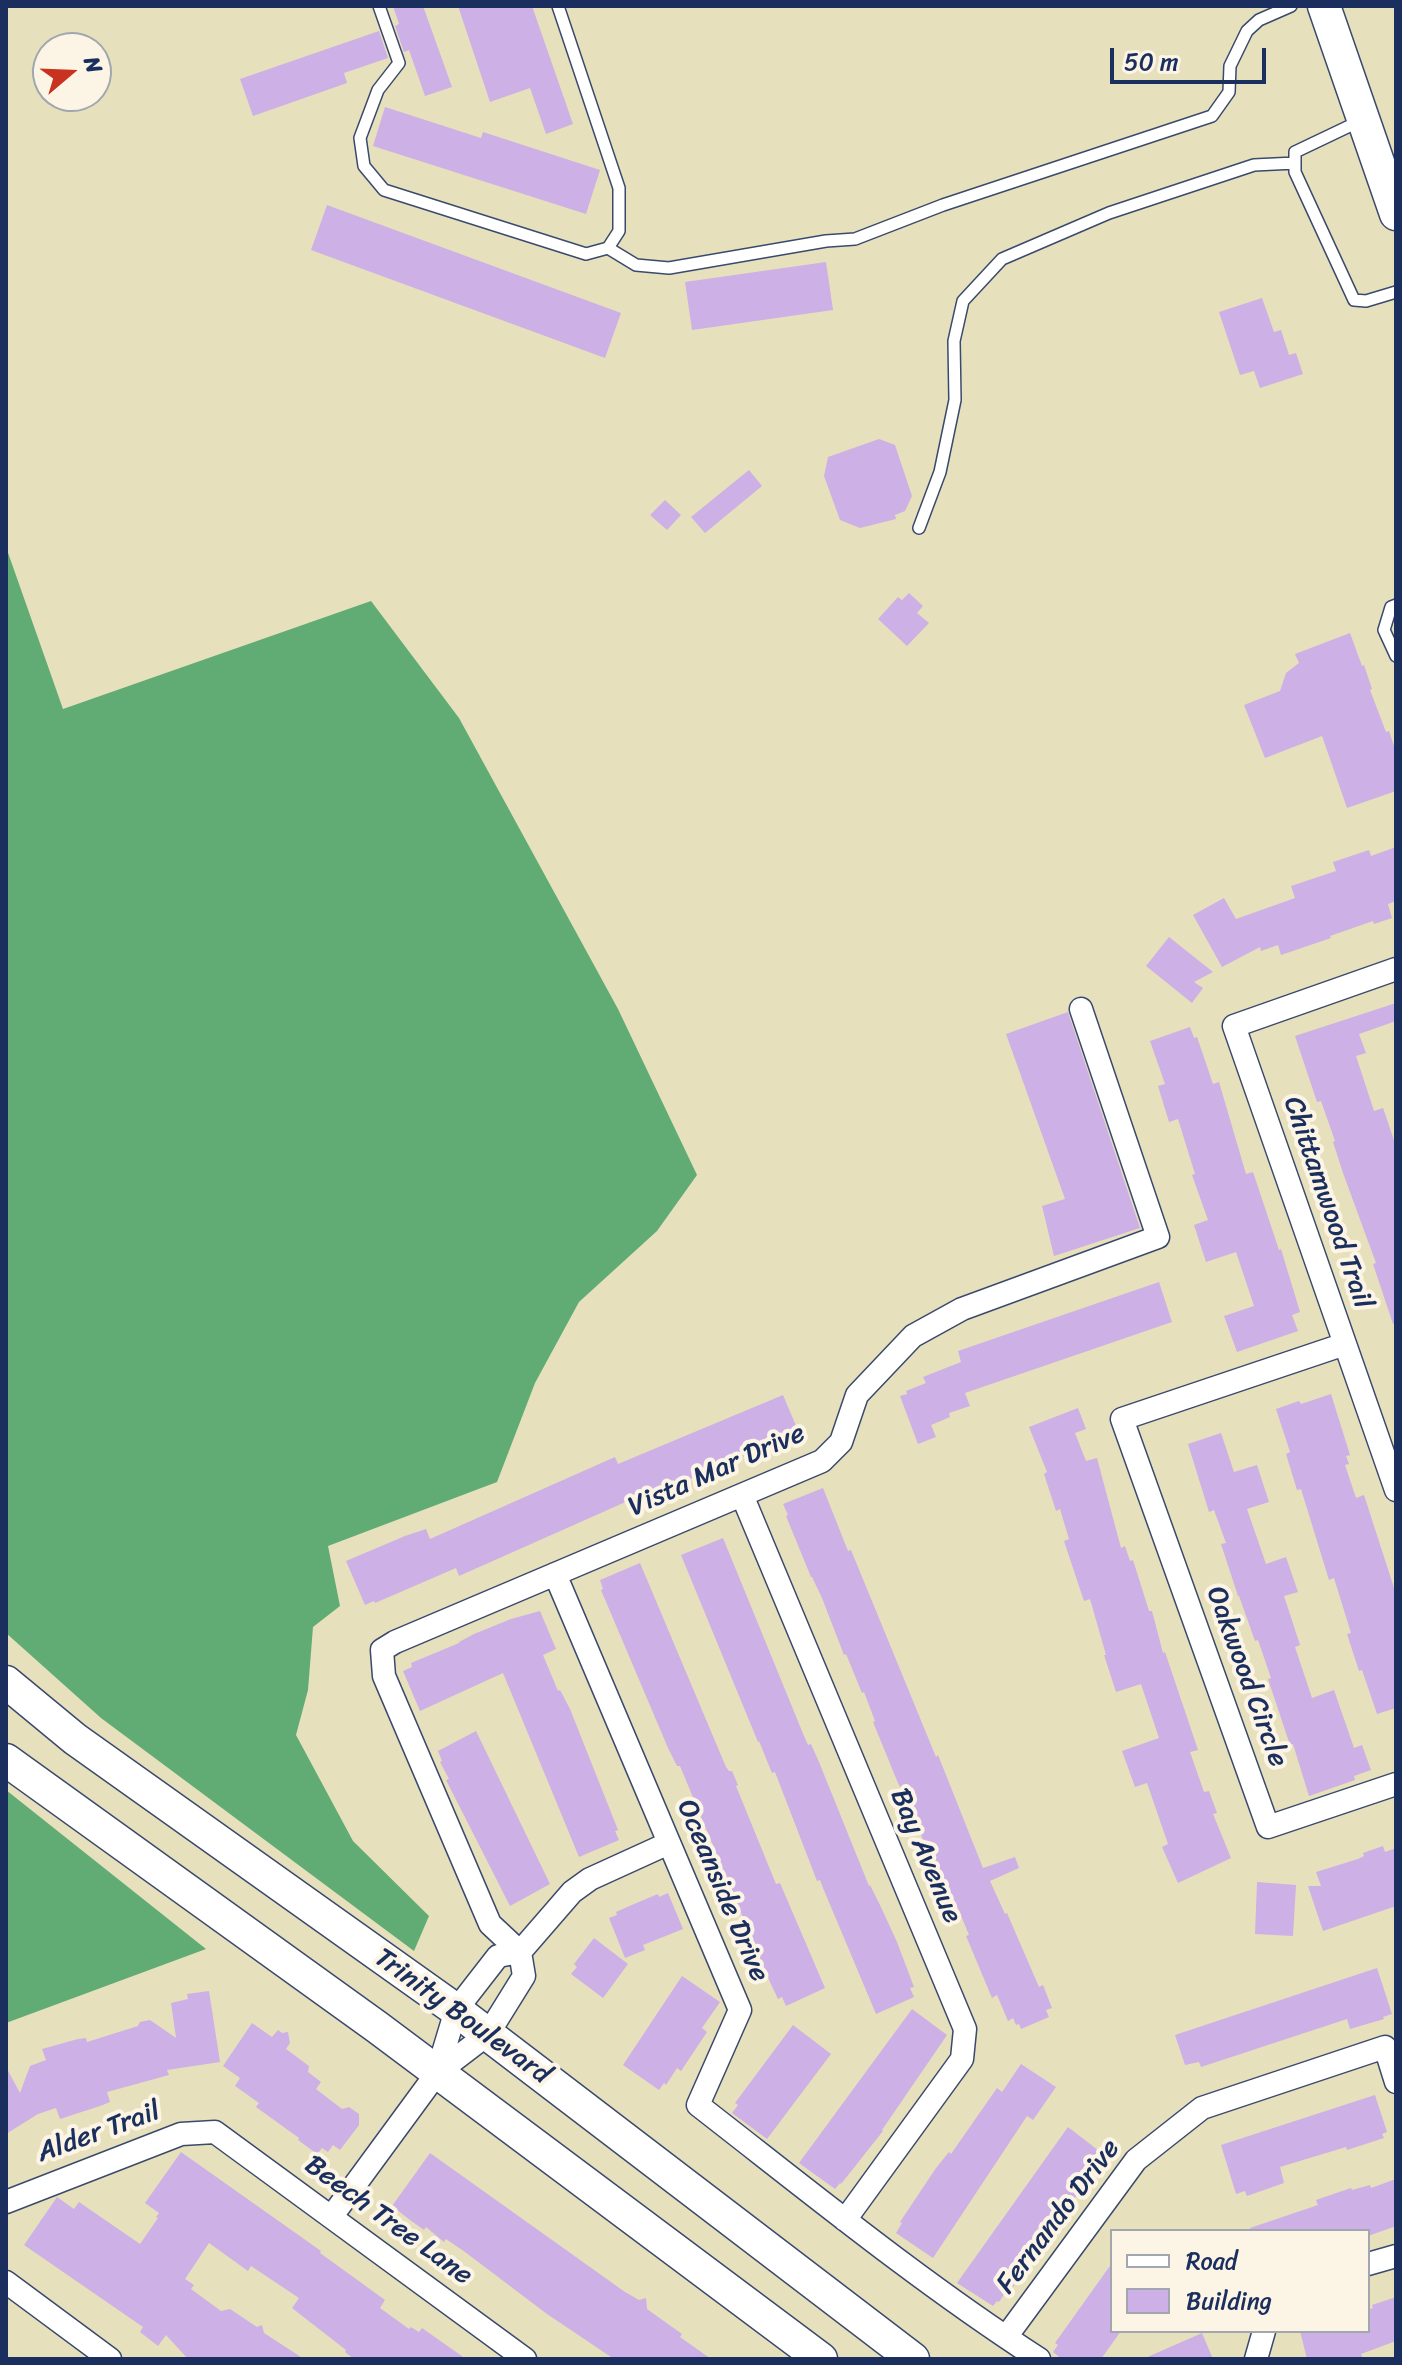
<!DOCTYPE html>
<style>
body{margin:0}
#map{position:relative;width:1402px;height:2365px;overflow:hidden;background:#e7e0bc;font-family:Sriracha,sans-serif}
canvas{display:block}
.frame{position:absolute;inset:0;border:8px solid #1b2f5e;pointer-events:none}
.legend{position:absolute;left:1110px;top:2229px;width:260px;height:104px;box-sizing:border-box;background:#fcf5e5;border:2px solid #a2a6af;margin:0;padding:10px 14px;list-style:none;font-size:24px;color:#1b2f5e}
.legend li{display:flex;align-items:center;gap:16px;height:40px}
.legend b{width:40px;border:2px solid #a2a6af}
.north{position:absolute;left:32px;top:32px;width:80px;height:80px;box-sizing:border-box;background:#fcf5e5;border:2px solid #a2a6af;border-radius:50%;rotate:71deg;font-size:22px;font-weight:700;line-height:32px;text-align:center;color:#1b2f5e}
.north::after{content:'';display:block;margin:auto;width:28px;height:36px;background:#c8321e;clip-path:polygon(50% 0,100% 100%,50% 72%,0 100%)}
.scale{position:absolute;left:1110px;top:48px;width:156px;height:36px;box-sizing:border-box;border:4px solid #1b2f5e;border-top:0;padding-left:10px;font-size:24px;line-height:28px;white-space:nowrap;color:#1b2f5e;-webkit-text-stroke:6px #fcf5e5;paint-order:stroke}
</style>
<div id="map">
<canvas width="1402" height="2365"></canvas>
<div class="frame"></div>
<ul class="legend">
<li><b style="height:10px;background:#fff"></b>Road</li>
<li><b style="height:22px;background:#ccb0e6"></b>Building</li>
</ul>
<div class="north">N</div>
<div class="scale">50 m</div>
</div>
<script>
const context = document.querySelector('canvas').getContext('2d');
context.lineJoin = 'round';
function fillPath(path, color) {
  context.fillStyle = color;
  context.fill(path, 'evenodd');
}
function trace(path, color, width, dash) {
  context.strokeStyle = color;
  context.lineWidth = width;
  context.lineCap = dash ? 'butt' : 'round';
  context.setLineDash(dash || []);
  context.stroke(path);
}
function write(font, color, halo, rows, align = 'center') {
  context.font = font + ' Sriracha,sans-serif';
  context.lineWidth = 8;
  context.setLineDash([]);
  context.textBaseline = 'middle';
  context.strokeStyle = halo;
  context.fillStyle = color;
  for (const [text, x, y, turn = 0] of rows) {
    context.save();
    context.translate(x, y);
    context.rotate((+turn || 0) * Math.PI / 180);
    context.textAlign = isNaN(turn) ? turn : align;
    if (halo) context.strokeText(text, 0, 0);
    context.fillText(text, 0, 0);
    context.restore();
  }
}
fillPath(new Path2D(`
 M6,547L63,709L371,601L459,718L618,1009L697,1175L657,1231L579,1302L535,1383L497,1482L328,1546L340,1606L313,1627L308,1690L296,1735L353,1841L429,1916L414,1951L101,1718L6,1633Z
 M6,1790L206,1949L6,2023Z`), '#61ac75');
fillPath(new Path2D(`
 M393,6H423L452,87L425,96L409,50L404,52L395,26L399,24Z
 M458,6H532L573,124L546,134L530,88L490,102Z
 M379,31L388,58L344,73L347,83L253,116L240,79Z
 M385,107L481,138L483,132L600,170L586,214L373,146Z
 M327,205L621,313L605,358L311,250Z
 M826,262L833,310L692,330L685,282Z
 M1262,298L1274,332L1281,330L1289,355L1296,353L1303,374L1260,388L1254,371L1240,375L1219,312Z
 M879,439L895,445L912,496L905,511L895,515L896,519L860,528L840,520L824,476L828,457Z
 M749,470L762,486L705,533L691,517Z
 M665,500L681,515L667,530L650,515Z
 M909,593L923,606L917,613L929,623L907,646L878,619L898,597L902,600Z
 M1350,633L1362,666L1364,665L1372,689L1370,690L1386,732L1389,731L1396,752V791L1347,808L1322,736L1265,758L1244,705L1280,691L1286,673L1299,663L1295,654Z
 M1396,847V901L1388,904L1392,918L1374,924L1373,921L1330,936L1331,938L1281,955L1278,945L1261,951L1260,947L1222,967L1193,915L1224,898L1236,919L1295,898L1291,886L1336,871L1333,862L1369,850L1371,856Z
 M1169,937L1213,972L1194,982L1203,988L1192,1003L1146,966Z
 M1396,1003V1021L1359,1034L1366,1053L1356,1056L1374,1111L1383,1108L1396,1146V1323L1393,1324L1373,1264L1376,1263L1343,1173L1333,1142L1335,1141L1321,1101L1317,1102L1295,1036Z
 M1068,1012L1140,1228L1054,1256L1042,1206L1065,1199L1006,1034Z
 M1190,1027L1194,1038L1197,1037L1213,1084L1219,1082L1246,1174L1253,1172L1279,1250L1281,1249L1300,1312L1292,1315L1298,1331L1237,1352L1224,1316L1254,1306L1236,1252L1206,1262L1194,1225L1208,1220L1192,1175L1195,1174L1178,1119L1169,1122L1158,1086L1165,1084L1150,1041Z
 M1159,1282L1172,1322L965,1393L970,1406L949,1413L950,1417L931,1425L936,1437L918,1444L900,1396L907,1394L906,1391L926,1383L923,1377L961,1362L958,1351Z
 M1331,1394L1350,1455L1346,1456L1349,1464L1345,1465L1356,1498L1364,1495L1396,1594V1708L1377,1714L1362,1670L1359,1671L1347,1634L1351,1633L1334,1578L1329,1580L1301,1489L1297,1490L1286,1454L1290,1452L1276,1409L1299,1401L1301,1404Z
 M783,1395L799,1433L640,1500L639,1496L459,1576L456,1568L375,1603L374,1601L365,1605L346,1561L405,1536L426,1529L430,1539L615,1457L618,1464Z
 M1078,1408L1086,1429L1075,1433L1086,1461L1097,1458L1121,1548L1125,1546L1130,1561L1133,1560L1149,1611H1152L1163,1653L1165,1652L1198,1750L1190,1752L1204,1792L1209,1791L1217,1813L1213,1814L1231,1858L1178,1883L1162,1847L1168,1844L1147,1783L1135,1787L1122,1751L1159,1738L1141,1684L1116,1692L1104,1655H1106L1090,1599L1084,1601L1064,1541L1069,1539L1060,1509L1056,1511L1044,1474L1047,1472L1029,1427Z
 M1221,1433L1234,1472L1257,1465L1269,1502L1247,1509L1266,1564L1286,1557L1298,1592L1284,1596L1300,1645L1295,1647L1312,1698L1334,1690L1354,1748L1362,1745L1371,1770L1354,1776L1355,1780L1309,1796L1293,1744L1290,1745L1268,1679L1271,1678L1258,1640L1255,1641L1239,1596H1238L1221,1544L1226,1543L1214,1510L1209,1512L1188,1444Z
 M823,1488L848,1551L851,1550L936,1757L938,1755L983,1868L1015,1857L1019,1868L990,1881L1005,1914L1007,1913L1039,1987L1043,1985L1052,2008L1046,2010L1049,2017L1021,2029L1019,2024L1016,2025L1013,2018L1008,2021L997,1995L992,1998L966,1936L969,1935L957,1906L953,1897L950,1898L933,1859L931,1860L909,1804L898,1783L873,1722L875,1721L864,1692L862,1693L846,1654L844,1655L822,1598L812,1577H811L786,1516L788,1515L783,1504Z
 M723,1538L804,1736L808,1745L811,1744L819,1762L869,1886L870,1885L880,1905L897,1942L914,1987L910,1988L914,1997L876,2014L823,1888L820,1880L817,1881L775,1772L772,1773L759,1741L758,1742L681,1555Z
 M640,1563L726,1767L729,1771H732L738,1785L736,1786L776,1884L780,1883L825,1988L786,2006L782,1997L778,1999L769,1980L680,1766H677L668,1748L601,1590L603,1589L600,1580Z
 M540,1611L556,1649L543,1655L558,1691L560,1690L570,1709L618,1830L615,1831L619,1840L579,1857L503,1673L420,1711L403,1671L412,1667L411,1663L459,1643V1642L474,1634L511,1619Z
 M476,1731L550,1884L510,1906L446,1780L449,1779L440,1762L442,1761L438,1751Z
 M1383,1846L1385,1852L1396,1848V1906L1323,1931L1308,1886H1321L1316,1872L1358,1859L1364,1856L1363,1853Z
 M1257,1882L1296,1885L1293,1936L1255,1934Z
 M668,1893L683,1929L643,1945L645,1950L625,1958L609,1918L617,1915L616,1912L634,1904L658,1894L659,1897Z
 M594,1938L628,1964L603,1998L571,1974L577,1967L574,1964Z
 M1377,1968L1392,2014L1383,2017L1384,2019L1350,2029L1347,2019L1201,2067L1199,2062L1185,2065L1175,2035Z
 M682,1976L720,2002L702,2028L707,2032L681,2071L677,2068L666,2085L664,2083L659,2090L623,2065Z
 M209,1991L220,2062L167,2070L169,2075L107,2092L110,2102L100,2106L60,2119L56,2108L38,2114L6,2134V2067L20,2093L30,2066L46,2060L42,2049L78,2039L86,2038L87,2042L138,2026L140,2022L150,2020L176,2038L171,2003L188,1999L187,1994Z
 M912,2009L947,2035L882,2130L883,2131L841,2184L840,2183L835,2189L799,2163Z
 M252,2023L272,2037L278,2030L282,2033L288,2032L290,2043L286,2049L309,2066L308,2072L321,2082L316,2089L342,2109L349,2107L359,2114V2125L340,2150L333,2145L328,2152L322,2148L317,2154L298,2140L299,2138L256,2107L259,2103L235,2086L240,2078L223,2066Z
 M793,2025L831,2054L767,2139L732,2113L738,2105L735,2103Z
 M1021,2064L1056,2087L1033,2120L1027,2116L933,2258L896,2233L902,2223L900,2222L936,2168L949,2152L951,2154L997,2088L1002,2092Z
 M1375,2095L1387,2132L1382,2134L1384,2138L1347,2150L1346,2147L1280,2167L1284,2183L1247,2196L1245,2191L1236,2194L1221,2145Z
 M1068,2127L1103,2154L1098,2161L1100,2163L1049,2234L1027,2270L1025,2268L1013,2287L1010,2285L999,2302L997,2301L993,2306L957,2283Z
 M181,2152L321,2251L320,2253L385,2300L380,2308L409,2329L411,2327L419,2332L422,2328L466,2359H354L345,2352L346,2350L292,2308L299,2298L251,2266L248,2271L209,2243L185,2279L194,2285L191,2289L221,2311L230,2309L257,2327L262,2325L264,2333L304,2359H188L166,2335L158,2346L140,2332L143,2327L24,2245L57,2197L74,2209L79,2202L140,2244L158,2218L156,2217L159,2213L145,2203Z
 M430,2153L625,2292L639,2300L646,2298L647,2309L682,2334L680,2337L711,2359H614L547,2314L465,2252L446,2239L444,2242L426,2227L424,2230L410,2220L392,2206Z
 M1396,2179V2226L1368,2236V2231H1251L1250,2228L1318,2205L1316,2200L1351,2188L1352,2190L1370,2185L1371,2188Z
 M1112,2263V2331H1121L1101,2359H1062L1053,2352L1058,2345L1055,2343Z
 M1396,2297V2341L1361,2354L1363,2359H1307L1300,2331H1368V2310L1373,2308L1372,2305Z
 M1202,2333L1213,2359H1143Z`), '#ccb0e6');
const lane = new Path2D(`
 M379,6L399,63L378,90L360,138L364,166L384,190L586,254L608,248L619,231V188L558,6
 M1360,121L1295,152V172L1354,300L1366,301L1396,292
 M608,248L636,265L669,268L826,241L855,239L943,205L1212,116L1229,92L1230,66L1247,31L1259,20L1291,6
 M919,528L940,472L955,400L954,341L963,301L1002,259L1109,213L1254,165L1295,163
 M1396,605L1391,607L1384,630L1396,656`);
const street = new Path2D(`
 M1396,969L1234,1026L1396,1490
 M1345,1344L1122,1419L1268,1827L1396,1784
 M742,1495L965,2029L962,2059L845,2220
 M555,1574L740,2010L698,2105C810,2192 920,2282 1039,2359
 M520,1952L490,1924L384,1676L382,1650L395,1642L822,1461L841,1442L857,1395L913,1336L962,1309L1158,1237L1081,1009
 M437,2073L456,2010L498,1956L520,1952L572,1892L590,1879L669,1843
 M6,2202L181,2134L215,2132L525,2359
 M332,2216L437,2073L488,2034L524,1976L520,1952
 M1368,2264L1396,2256
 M6,2282L110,2359
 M1006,2337L1136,2160L1202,2108L1385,2047L1396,2082
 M1256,2359L1264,2331`);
const secondary = new Path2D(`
 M1324,6L1396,214
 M6,1682L75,1739L456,2010L913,2359
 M6,1760L377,2027L821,2359`);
trace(lane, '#3a4a6c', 14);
trace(street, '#3a4a6c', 25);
trace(secondary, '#3a4a6c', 35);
trace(lane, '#fff', 11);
trace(street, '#fff', 22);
trace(secondary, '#fff', 32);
write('28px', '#1b2f5e', '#fcf5e5', [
 ["Chittamwood Trail",1327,1203,71],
 ["Vista Mar Drive",717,1471,-24],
 ["Oakwood Circle",1246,1677,70],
 ["Bay Avenue",925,1856,67],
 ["Oceanside Drive",722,1891,67],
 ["Trinity Boulevard",462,2017,36],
 ["Alder Trail",99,2133,-20],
 ["Fernando Drive",1059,2217,-53],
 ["Beech Tree Lane",388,2221,36]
]);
</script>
